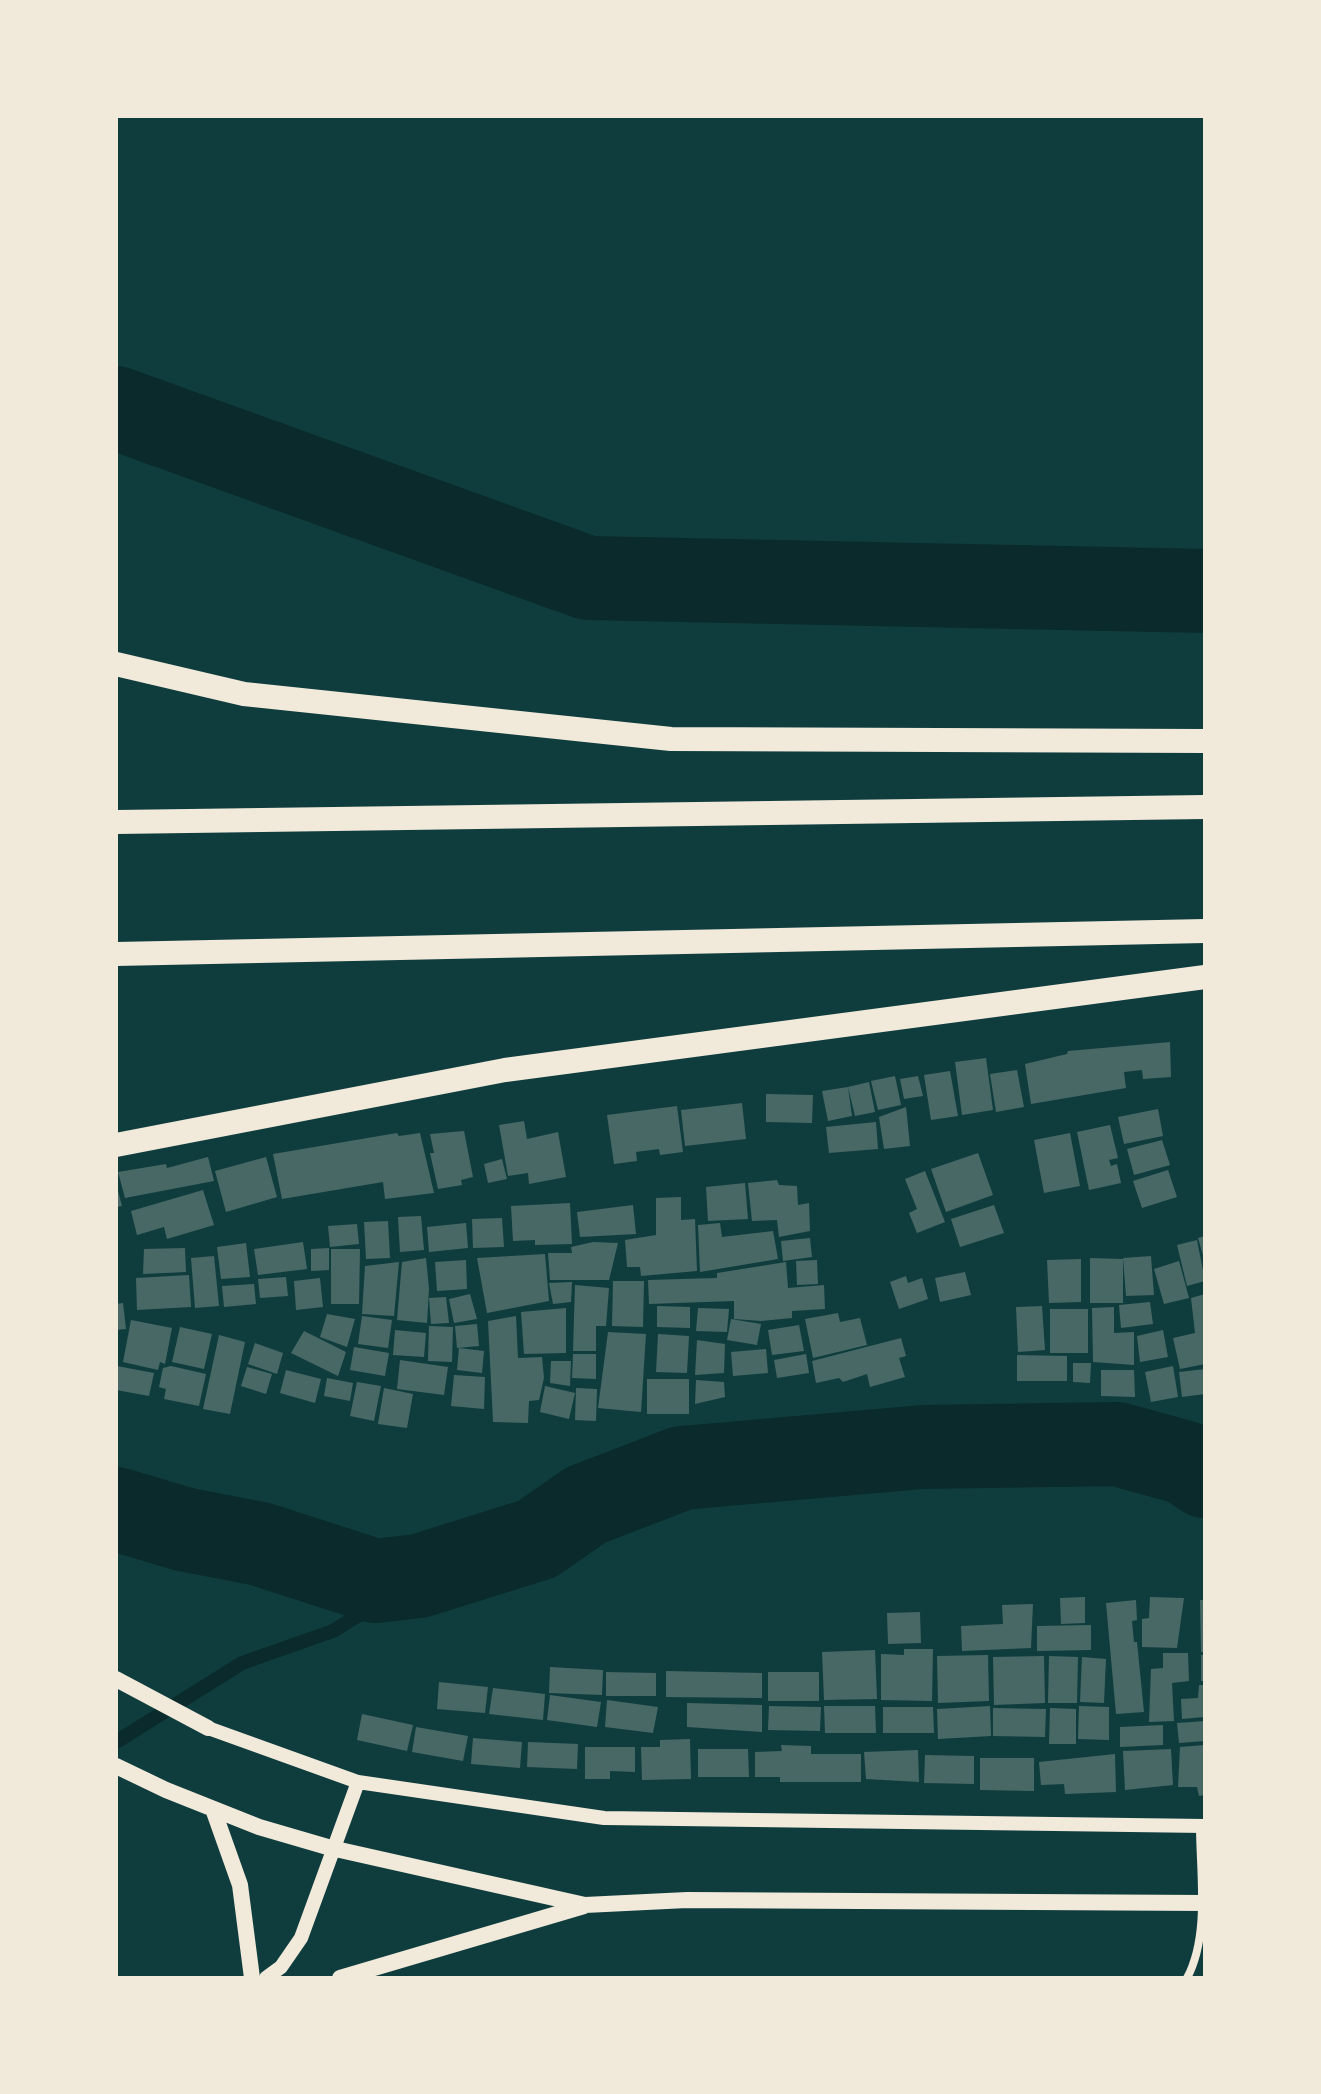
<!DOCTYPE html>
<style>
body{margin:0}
#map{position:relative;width:1321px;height:2094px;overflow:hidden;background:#0f3d3e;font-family:Arial,sans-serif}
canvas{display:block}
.frame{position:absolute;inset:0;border:118px solid #f1e9da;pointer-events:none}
</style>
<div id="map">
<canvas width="1321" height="2094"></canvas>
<div class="frame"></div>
</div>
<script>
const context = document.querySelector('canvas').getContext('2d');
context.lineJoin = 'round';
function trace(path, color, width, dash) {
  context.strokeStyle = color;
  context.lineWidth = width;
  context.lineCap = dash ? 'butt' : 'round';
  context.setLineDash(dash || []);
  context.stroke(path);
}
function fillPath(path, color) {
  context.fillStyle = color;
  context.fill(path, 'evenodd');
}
trace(new Path2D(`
 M116,1742L242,1663L333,1631L375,1605L403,1577`), '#0a2a2b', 14);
trace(new Path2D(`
 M116,408L588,578L1205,591
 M116,1509L183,1529L260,1544L375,1581L419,1576L537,1539L586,1505L682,1468L923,1447L1117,1444L1186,1463L1205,1476`), '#0a2a2b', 84);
fillPath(new Path2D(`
 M1170,1042L1171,1077L1143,1079L1142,1070L1124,1072L1126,1088L1031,1104L1025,1064L1067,1054L1068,1051Z
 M986,1058L993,1110L962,1115L955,1062Z
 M1017,1070L1024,1107L996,1112L990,1074Z
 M950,1071L958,1116L931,1120L924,1075Z
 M895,1076L901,1105L878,1110L871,1081Z
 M918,1076L923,1096L904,1099L900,1079Z
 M869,1082L875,1112L855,1116L848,1087Z
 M848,1087L852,1116L828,1121L822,1091Z
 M766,1094L813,1095L812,1123L766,1122Z
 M742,1103L746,1139L685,1146L681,1110Z
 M677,1106L683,1152L660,1155L659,1149L636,1152L637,1161L614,1164L607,1115Z
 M906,1107L910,1146L884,1149L879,1117Z
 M1158,1109L1163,1136L1124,1144L1118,1117Z
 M524,1121L527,1139L558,1132L566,1177L529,1184L528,1173L508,1176L499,1125Z
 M876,1122L878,1149L829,1153L826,1127Z
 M1110,1125L1118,1158L1109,1160L1111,1166L1117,1164L1121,1183L1089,1190L1077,1132Z
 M464,1131L473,1177L461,1180L462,1185L438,1189L430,1153H434L430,1134Z
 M397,1133L399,1136L420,1133L434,1193L385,1199L383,1182L282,1199L273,1154Z
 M1070,1133L1080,1186L1044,1193L1034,1140Z
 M1162,1140L1170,1165L1134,1175L1127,1149Z
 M978,1153L993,1195L946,1212L931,1169Z
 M208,1157L214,1181L125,1198L118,1172L166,1164L167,1168Z
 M266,1157L277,1197L226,1212L215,1171Z
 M502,1159L507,1179L488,1183L484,1164Z
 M1168,1170L1177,1197L1142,1208L1133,1181Z
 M925,1171L945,1222L917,1233L909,1213L917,1209L905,1179Z
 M777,1180L779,1185L797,1186L798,1205L809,1203L810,1231L779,1237L777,1220L752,1221L748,1183Z
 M116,1183L122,1206L116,1207Z
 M745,1183L748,1219L708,1221L706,1187Z
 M203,1190L214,1225L167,1239L164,1227L137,1235L131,1211Z
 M681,1197V1220L695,1219L697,1271L641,1276L640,1267H627L625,1240L656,1235V1198Z
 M570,1203L572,1244L535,1245V1240L513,1241L511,1206Z
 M633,1205L636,1234L580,1237L577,1212Z
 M994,1205L1004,1233L960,1247L951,1219Z
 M421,1216L424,1250L400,1252L398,1217Z
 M502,1218L504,1247L473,1248L472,1219Z
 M388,1221L390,1258L366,1259L364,1222Z
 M466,1223L468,1248L429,1252L427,1227Z
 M720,1223L722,1237L773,1231L778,1259L700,1272L698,1225Z
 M357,1224L359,1244L330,1247L328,1226Z
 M1205,1236V1259H1204L1198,1238Z
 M810,1238L812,1257L783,1261L781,1241Z
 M1197,1240L1205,1281L1187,1286L1177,1245Z
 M303,1242L307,1269L258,1275L254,1249Z
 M593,1242L618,1243L609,1280H550L548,1253H572L571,1247Z
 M246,1243L250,1277L221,1279L217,1247Z
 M185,1248L186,1272L143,1274L144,1249Z
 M329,1248V1270L311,1271V1249Z
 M331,1249H360L359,1304H331Z
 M545,1254L549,1301L487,1313L477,1258Z
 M214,1256L219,1306L195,1308L191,1258Z
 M1151,1256L1154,1295L1126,1296L1123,1258Z
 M426,1258L429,1289L427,1323L397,1320L402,1262Z
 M1090,1258L1123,1259V1303H1090Z
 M1081,1259V1302L1049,1303L1047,1260Z
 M466,1260L467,1289L437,1291L435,1262Z
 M817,1260L818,1284L797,1285L796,1261Z
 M1179,1261L1189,1298L1164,1304L1154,1269Z
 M399,1262L394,1316L362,1314L365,1266Z
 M786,1262L788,1288L824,1285L825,1309L792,1311V1318L761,1321L734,1319V1301L649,1304L648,1280L717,1278V1273Z
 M965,1272L971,1295L940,1302L935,1278Z
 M189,1275L191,1307L137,1310L136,1278Z
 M906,1276L908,1283L922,1278L928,1299L899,1309L890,1282Z
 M286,1277L288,1296L260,1298L258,1279Z
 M320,1278L323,1307L296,1310L294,1281Z
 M613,1281H644L643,1327L612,1326Z
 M572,1282L571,1302L553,1304L549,1283Z
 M254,1284L256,1304L224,1307L222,1286Z
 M575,1285L609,1288L606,1326H596V1351H573Z
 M470,1294L477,1319L454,1323L449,1299Z
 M1205,1294V1364L1180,1369L1173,1338L1195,1333L1191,1298Z
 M446,1297L449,1323L431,1324L429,1298Z
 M1150,1302L1153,1324L1121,1328L1119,1305Z
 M123,1303L126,1329L116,1330V1304Z
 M657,1306L690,1307V1328L657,1327Z
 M1042,1306L1045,1350L1018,1352L1016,1307Z
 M1114,1307V1333L1134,1332V1365L1093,1362L1092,1308Z
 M566,1308V1353L524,1354L521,1312Z
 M698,1308L729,1309L727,1332L696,1331Z
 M1050,1309H1088V1353H1050Z
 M838,1313L840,1322L860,1318L867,1345L813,1358L805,1319Z
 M327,1314L355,1319L347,1347L320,1337Z
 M362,1316L392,1320L388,1348L358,1344Z
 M516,1316L518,1358L542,1357L544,1378L539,1400L529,1401L528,1423L493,1422L488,1321Z
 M731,1319L761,1324L757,1345L727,1340Z
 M131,1320L172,1328L165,1364L160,1362L158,1370L123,1362Z
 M477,1324L479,1346L457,1348L455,1326Z
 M799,1325L804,1351L772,1355L768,1330Z
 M429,1326L453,1327L452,1362L428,1361Z
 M180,1327L212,1334L204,1369L172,1362Z
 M395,1330L426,1333L424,1357L393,1355Z
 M1163,1330L1168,1357L1140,1362L1137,1336Z
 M304,1331L346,1352L338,1376L291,1353Z
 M608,1332L646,1334L641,1412L598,1408Z
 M658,1334L689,1336L687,1373L656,1372Z
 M219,1335L245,1342L230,1414L203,1409Z
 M901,1338L906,1356L899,1358L905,1377L870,1387L867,1374L843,1382L839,1378L816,1383L812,1361Z
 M697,1340L725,1344L724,1373L695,1375Z
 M255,1343L283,1353L277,1374L248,1364Z
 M354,1347L389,1353L385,1376L350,1370Z
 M459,1348L484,1351L482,1373L457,1370Z
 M766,1349L768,1373L733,1376L731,1352Z
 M573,1354H596V1379L572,1378Z
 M806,1354L809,1373L777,1378L774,1360Z
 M1017,1355L1067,1356V1381H1017Z
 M400,1360L448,1367L444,1395L397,1389Z
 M551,1361H571L570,1386L550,1383Z
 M1073,1363H1091L1090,1383L1073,1382Z
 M117,1366L154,1373L149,1396L116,1390Z
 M171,1366L206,1374L199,1406L164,1399L166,1389L159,1387L163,1368Z
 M1173,1366L1178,1397L1151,1402L1145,1372Z
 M247,1367L272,1374L266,1394L241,1386Z
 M1205,1369V1394L1182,1397L1179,1372Z
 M286,1370L321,1379L315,1403L280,1393Z
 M1101,1370H1134L1135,1397L1101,1396Z
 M454,1375L485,1377L484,1409L451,1406Z
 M327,1378L353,1383L350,1401L324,1396Z
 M647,1379H689V1414H647Z
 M696,1380L724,1382L725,1397L695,1404Z
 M357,1382L381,1386L374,1421L350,1416Z
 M545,1386L575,1393L569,1419L540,1412Z
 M384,1388L413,1394L407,1428L378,1424Z
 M576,1388L597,1389L596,1421L575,1420Z
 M1085,1597V1623L1061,1624L1060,1598Z
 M1150,1597L1184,1598L1177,1648L1142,1647V1619L1149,1618Z
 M1136,1600L1137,1620L1132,1621L1134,1642H1137L1144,1712L1116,1714L1106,1603Z
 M1200,1600H1205V1652H1201Z
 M1033,1604L1031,1648L962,1651L961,1626L1003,1624L1002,1605Z
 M920,1612L921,1643L888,1644L887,1613Z
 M1091,1625V1650L1037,1651V1626Z
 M904,1649H933L932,1701L881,1700V1654L904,1655Z
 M875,1650L877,1699L824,1700L822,1652Z
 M1163,1653H1188L1189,1681L1172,1683L1174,1721L1149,1722L1151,1669L1163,1668Z
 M988,1655L989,1701L938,1703L937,1656Z
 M1201,1655H1205V1681H1201Z
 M1044,1656L1045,1703L994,1705L993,1657Z
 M1049,1656L1078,1657L1077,1703H1048Z
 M1082,1657L1106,1659L1104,1703L1080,1702Z
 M550,1667L603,1670L602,1695L549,1693Z
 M666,1671L762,1673V1698L666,1697Z
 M606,1672L656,1673V1696H606Z
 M768,1672H819V1701H768Z
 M439,1682L488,1687L485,1713L437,1709Z
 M1199,1685H1205V1717L1182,1719L1181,1699L1198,1698Z
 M493,1688L545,1694L543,1720L489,1714Z
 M550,1695L601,1702L597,1727L547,1720Z
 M607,1700L658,1707L653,1733L605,1727Z
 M687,1703L762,1705V1732L687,1727Z
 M769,1706L821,1707L820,1731L768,1730Z
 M824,1706H875L876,1733H825Z
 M990,1706L991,1736L938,1739L937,1709Z
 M1079,1706L1109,1707V1740L1078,1739Z
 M883,1707H933L934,1733H883Z
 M993,1708L1046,1709L1045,1737L993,1736Z
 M1050,1708L1076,1709V1744H1049Z
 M362,1714L413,1725L407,1751L357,1740Z
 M1205,1721V1741L1179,1743L1177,1723Z
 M1163,1725V1745L1120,1747V1727Z
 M416,1727L468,1736L463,1761L412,1752Z
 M473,1738L522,1742L520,1768L471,1764Z
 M690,1739L691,1779L642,1780L641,1747H660V1740Z
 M528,1742L578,1744L577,1769L527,1767Z
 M781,1745L811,1746V1754H861V1782H780V1777H755V1752L782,1751Z
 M1205,1745V1795L1199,1796L1197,1787H1178L1180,1747Z
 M585,1747H635V1772L610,1771V1779H585Z
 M698,1749H748L749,1777H698Z
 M1171,1749L1173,1785L1125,1790L1123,1751Z
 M918,1750L919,1782L866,1779L864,1752Z
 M1115,1754L1116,1792L1065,1794L1064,1784L1041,1785L1039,1762Z
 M925,1755L974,1756V1784L924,1783Z
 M980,1758H1034V1791L980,1790Z`), '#486865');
trace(new Path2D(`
 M1187,1978C1210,1935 1200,1873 1200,1826`), '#f1e9da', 8);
trace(new Path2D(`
 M208,1728L358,1782L604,1818L1205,1826
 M266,1978L281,1967L301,1938L358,1782`), '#f1e9da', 14);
trace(new Path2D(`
 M116,1679L208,1728
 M116,1766L166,1790L259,1827L331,1848L585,1905L687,1900L1205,1903
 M213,1809L240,1885L252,1978
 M340,1978L584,1906`), '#f1e9da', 16);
trace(new Path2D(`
 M116,664L244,694L671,739L1205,741
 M116,822L1205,807
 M116,954L1205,931
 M116,1145L505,1070L1205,977`), '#f1e9da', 24);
</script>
